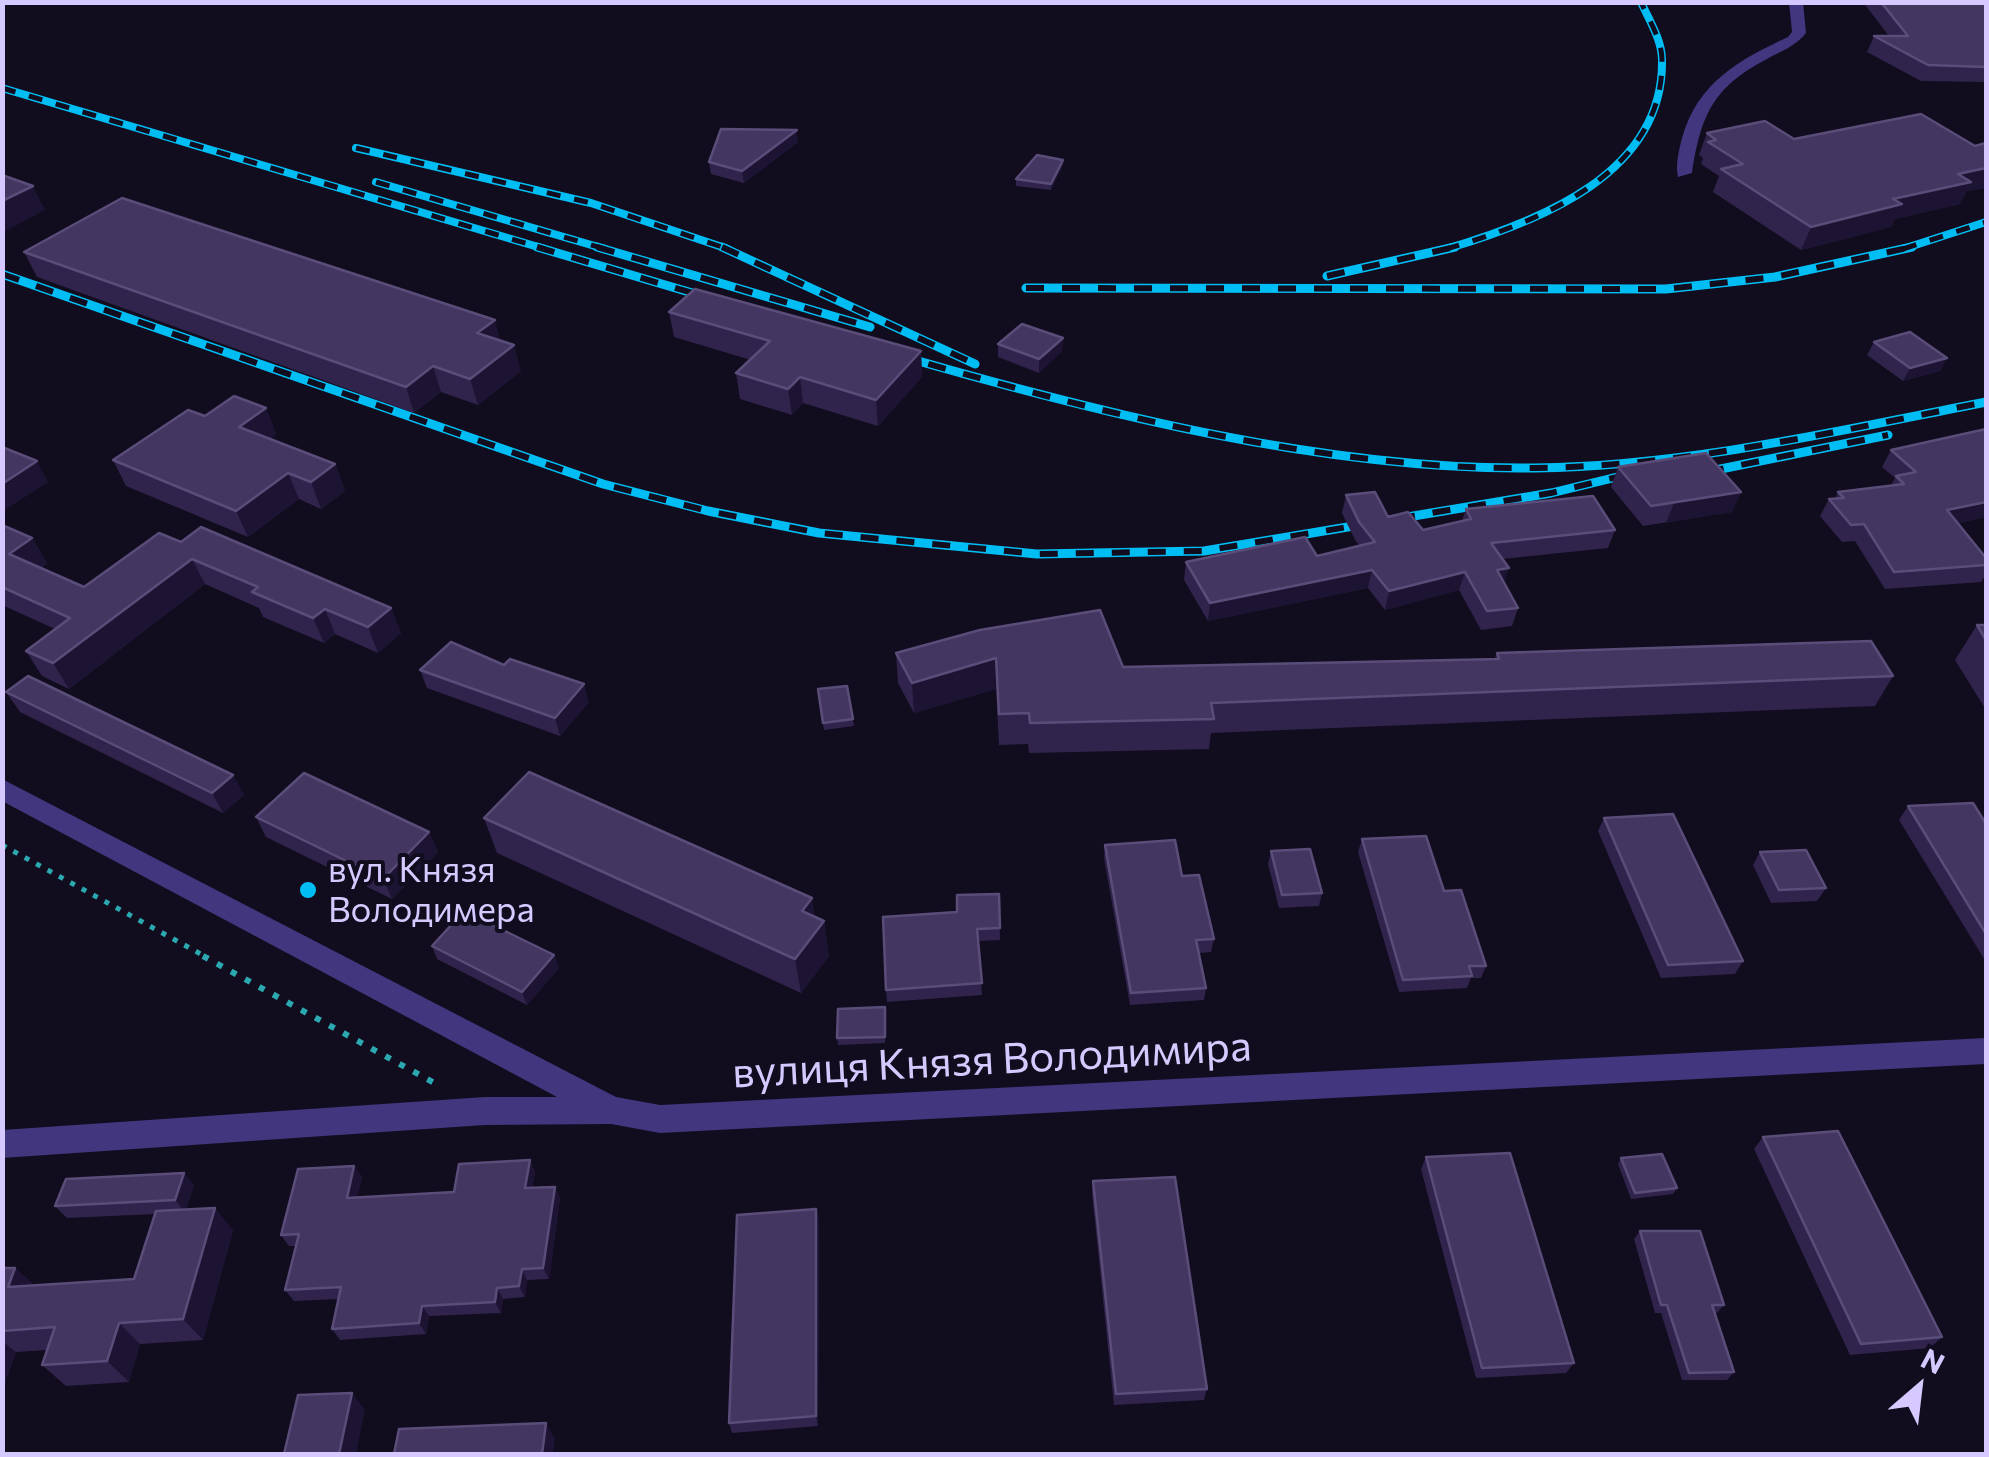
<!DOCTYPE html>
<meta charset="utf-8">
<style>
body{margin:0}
#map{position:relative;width:1989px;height:1457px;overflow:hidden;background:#110c1e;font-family:Commissioner,sans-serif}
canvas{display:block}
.frame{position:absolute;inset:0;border:5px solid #d6c9ff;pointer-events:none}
.north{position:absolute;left:1869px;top:1337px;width:100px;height:100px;-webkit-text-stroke:8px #110c1e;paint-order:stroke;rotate:28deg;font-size:28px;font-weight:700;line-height:40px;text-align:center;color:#d6c9ff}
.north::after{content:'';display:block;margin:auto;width:35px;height:45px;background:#d6c9ff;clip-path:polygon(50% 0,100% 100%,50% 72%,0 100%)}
</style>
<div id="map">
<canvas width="1989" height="1457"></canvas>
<div class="frame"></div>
<div class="north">N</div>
</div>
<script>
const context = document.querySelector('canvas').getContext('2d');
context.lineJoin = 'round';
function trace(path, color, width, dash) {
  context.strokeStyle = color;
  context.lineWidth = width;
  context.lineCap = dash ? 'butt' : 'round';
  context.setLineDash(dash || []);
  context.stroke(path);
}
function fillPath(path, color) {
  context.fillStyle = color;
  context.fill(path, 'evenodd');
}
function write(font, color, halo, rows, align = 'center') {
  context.font = font + ' Commissioner,sans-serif';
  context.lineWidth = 8;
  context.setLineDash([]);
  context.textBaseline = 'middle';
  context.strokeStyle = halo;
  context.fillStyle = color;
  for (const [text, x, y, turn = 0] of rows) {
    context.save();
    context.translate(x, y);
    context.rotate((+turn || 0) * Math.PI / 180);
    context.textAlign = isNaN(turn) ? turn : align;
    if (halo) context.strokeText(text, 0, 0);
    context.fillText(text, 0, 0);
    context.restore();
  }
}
trace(new Path2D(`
 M2,845L208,958`), '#2ca8b0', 5, [5, 8]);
trace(new Path2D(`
 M203,956L438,1085`), '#2ca8b0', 6, [6, 10]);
fillPath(new Path2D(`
 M1789,2H1803L1806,33C1796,46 1781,51 1767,59C1713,87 1701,115 1692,173L1678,177C1675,165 1679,150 1682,138C1698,82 1739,60 1788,37L1792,32Z
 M2,779L616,1097L660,1105L1986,1038V1064L660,1133L611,1124L485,1125L2,1158V1130L485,1097H557L2,801Z`), '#42367e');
const railFar1 = new Path2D(`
 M2,88L545,249
 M356,148L591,203L728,249
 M376,182L605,249
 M1446,249C1538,222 1664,174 1662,60C1662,40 1649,20 1641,2
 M1903,249L1986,222`);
const rail = new Path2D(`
 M537,247L716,300
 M597,247L870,327
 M722,247L975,364
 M2,274L603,484L708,511L819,533L1037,554L1204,551L1551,493L1642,471
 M1327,276L1455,247
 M1026,288L1666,289L1775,277L1912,247
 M894,354C1094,412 1326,471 1535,468C1688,466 1837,431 1986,402
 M1706,472L1888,435`);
trace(railFar1, '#00bef4', 8);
trace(rail, '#00bef4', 9);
trace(railFar1, '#110c1e', 5, [14]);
trace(rail, '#110c1e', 6, [18]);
fillPath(new Path2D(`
 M1863,2H1986V82L1921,81L1867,52L1874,36H1889Z
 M1707,133L1794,139L1966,192L1960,204L1895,219L1891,227L1801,250L1713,192L1719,176L1701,164L1703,158L1699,155Z
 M798,142L744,183L711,174L709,162Z
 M1063,160L1062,167L1051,190L1016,186V179Z
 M24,252L501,341L521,371L478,405L441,392L414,413L37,277Z
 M669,312L921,351L922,377L878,426L803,403L792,415L740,399L736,373L751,360L674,337Z
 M1063,338L1062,351L1039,373L998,357V344Z
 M1874,342L1947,358L1940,371L1903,381L1867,355Z
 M266,408L276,434L270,439L335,464L345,491L321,509L299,499L248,537L126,486L113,460L205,416Z
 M1891,450L1986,517L1958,523L1986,558V574L1981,582L1885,589L1855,541L1842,542L1820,516L1829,499H1835L1838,492L1891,485L1895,478L1882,467Z
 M1618,467L1741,492L1732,512L1643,526L1611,487Z
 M1346,495L1388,517L1423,530L1462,521L1466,509L1615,530L1608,548L1502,559L1504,583L1518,608L1512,626L1481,630L1459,590L1385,610L1368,588L1208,621L1184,580L1186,562L1317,556L1360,546L1355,540L1342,513Z
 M2,525L32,538L47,563L41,568L84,587L181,542L391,608L401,633L378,653L335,634L324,643L263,617L259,608L205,584L69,689L42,676L26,651L55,629L2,605Z
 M1977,625H1986V710L1955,660Z
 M896,653L1123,667L1494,660L1497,653L1893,676L1875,706L1211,733L1209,749L1029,753L1028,744L999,745L996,689L914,713L898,683Z
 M420,670L589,702L560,736L427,688Z
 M847,686L854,726L824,730L818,689Z
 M6,692L233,775L244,795L223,813L20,712Z
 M1908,806L1986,824V962L1899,820Z
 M256,817L429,832L438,852L392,899L266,837Z
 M484,818L814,917L824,921L829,956L801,993L497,853Z
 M1604,818L1743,961L1735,974L1661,978L1598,831Z
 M1362,839L1444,891L1486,966L1481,978H1471L1467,988L1399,992L1358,852Z
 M1105,845L1182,876L1214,939L1211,952L1199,953L1206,988L1204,1000L1130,1005L1104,858Z
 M1271,851L1322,893L1319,906L1279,908L1268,864Z
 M1760,852L1826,888L1817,901L1771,903L1753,865Z
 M999,894L1000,940L978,941L982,995L887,1002L886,990L957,912Z
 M432,946L554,955L559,968L527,1005L437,959Z
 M886,1014L885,1043L838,1045L837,1038Z
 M1763,1137L1942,1337L1930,1348L1850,1355L1754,1149Z
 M1426,1157L1574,1363L1566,1373L1476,1378L1421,1169Z
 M1621,1158L1677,1188L1673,1194L1631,1199L1618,1164Z
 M530,1160L535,1172L532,1188L555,1187L560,1198L549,1279L527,1280L525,1297L503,1299L501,1313L429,1316L426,1334L340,1340L332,1329L339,1299L294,1301L285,1290L296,1246H289L281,1235L354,1166L362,1177L357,1197L454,1192Z
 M1093,1181L1207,1389L1204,1400L1114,1405L1092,1193Z
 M194,1185L186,1209L233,1230L203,1340L140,1344L129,1382L66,1386L42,1365L47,1350L16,1352L2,1391V1268H15L34,1285L134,1279L155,1214L67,1218L55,1206Z
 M816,1209L819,1221L818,1426L732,1433L729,1423Z
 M1640,1231L1724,1305L1717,1313H1714L1734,1372L1727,1380H1682L1661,1313H1655L1634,1239Z`), '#31244c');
fillPath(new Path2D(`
 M797,130L798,142L744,183L742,171Z
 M1063,160L1062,167L1051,190V184Z
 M1986,168V188L1966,192L1960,204L1895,219L1891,227L1801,250L1811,227L1958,174Z
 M33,186L45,210L2,233V201Z
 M495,320L502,346L477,333Z
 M1063,338L1062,351L1039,373V359Z
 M514,345L521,371L478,405L470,379Z
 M921,351L922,377L878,426L876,400Z
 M1947,358L1940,371L1903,381L1910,368Z
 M433,366L441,392L414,413L406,387Z
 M800,377L803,403L792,415L788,389Z
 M266,408L276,434L250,453L239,427Z
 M37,461L48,482L2,512V484Z
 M335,464L345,491L321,509L311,482Z
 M288,473L299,499L248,537L236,511Z
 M1741,492L1732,512L1666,523L1674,503Z
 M1986,502V517L1937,527L1947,510Z
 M32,538L47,563L25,579L9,554Z
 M192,559L205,584L69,689L53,663Z
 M1509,568L1503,587L1497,570Z
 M1372,570L1368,588L1208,621L1210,603Z
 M1465,572L1459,590L1385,610L1389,591Z
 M391,608L401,633L378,653L368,627Z
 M325,609L335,634L324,643L313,618Z
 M996,658V689L914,713L912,683Z
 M584,684L589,702L560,736L555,718Z
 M233,775L244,795L223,813L212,793Z
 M429,832L438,852L392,899L383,879Z
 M812,898L817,931L824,921L829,956L801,993L795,959L802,911Z
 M554,955L559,968L527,1005L522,992Z
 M530,1160L535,1172L531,1200L525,1188Z
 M354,1166L362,1177L354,1209L347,1198Z
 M184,1173L194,1185L185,1212L175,1200Z
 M555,1187L560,1198L549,1279L543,1268Z
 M215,1208L233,1230L203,1340L183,1319Z
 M816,1209L819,1221L818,1426L816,1416Z
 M15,1268L38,1289L8,1287Z
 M522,1269L527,1280L525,1297L519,1286Z
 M497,1288L503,1299L501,1313L495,1302Z
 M422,1306L429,1316L426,1334L419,1323Z
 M119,1323L140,1344L129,1382L107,1361Z
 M2,1341L16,1352L2,1391Z
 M352,1393L365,1410L356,1454H339Z
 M546,1423L555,1439L553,1454H542Z`), '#1d1332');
const building = new Path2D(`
 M1881,2H1986V67L1928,65L1874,36H1908Z
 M1921,114L1975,146L1986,143V168L1958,174L1971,182L1893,199L1902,204L1811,227L1721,169L1743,164L1708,142L1716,140L1707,133L1765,121L1794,139Z
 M721,129L797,130L742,171L709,162Z
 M1037,155L1063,160L1051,184L1016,179Z
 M2,175L33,186L2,201Z
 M122,198L495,320L477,333L514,345L470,379L433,366L406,387L24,252Z
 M695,289L921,351L876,400L800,377L788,389L736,373L770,341L669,312Z
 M1022,324L1063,338L1039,359L998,344Z
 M1910,332L1947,358L1910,368L1874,342Z
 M234,396L266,408L239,427L335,464L311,482L288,473L236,511L113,460L188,410L205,416Z
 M1986,429V502L1947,510L1986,558V565L1894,572L1864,524L1851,525L1829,499L1844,498L1838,492L1904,484L1896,476L1916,472L1891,450Z
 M2,447L37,461L2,484Z
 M1706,453L1741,492L1651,506L1618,467Z
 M1375,492L1388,517L1408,512L1423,530L1471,519L1466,509L1593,496L1615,530L1491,543L1509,568L1497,570L1518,608L1487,611L1465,572L1389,591L1372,570L1210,603L1186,562L1305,537L1317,556L1375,542L1359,522L1346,495Z
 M2,525L32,538L9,554L84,587L159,533L181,542L201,527L391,608L368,627L325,609L313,618L252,592L258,587L192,559L53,663L26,651L70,618L2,587Z
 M1100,610L1123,667L1499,659L1497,653L1871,641L1893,676L1211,703L1214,719L1030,723L1029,713L999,714L996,658L912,683L896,653L980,630Z
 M1977,625H1986V640Z
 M451,642L504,665L510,659L584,684L555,718L420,670Z
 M28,676L233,775L212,793L6,692Z
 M847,686L853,719L823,723L818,689Z
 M529,772L812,898L802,911L824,921L795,959L484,818Z
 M304,773L429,832L383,879L256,817Z
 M1973,803L1986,824V934L1908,806Z
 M1673,814L1743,961L1668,965L1604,818Z
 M1426,836L1444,891L1461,890L1486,966H1469L1472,976L1403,980L1362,839Z
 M1175,840L1182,876L1199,875L1214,939L1196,940L1206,988L1131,993L1105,845Z
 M1310,849L1322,893L1282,895L1271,851Z
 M1806,850L1826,888L1779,890L1760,852Z
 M999,894L1000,928L977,929L982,983L886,990L883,917L957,912V895Z
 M464,911L554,955L522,992L432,946Z
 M885,1007V1037L837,1038L838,1009Z
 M1838,1131L1942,1337L1861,1344L1763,1137Z
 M1510,1153L1574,1363L1482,1368L1426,1157Z
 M1662,1154L1677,1188L1635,1193L1621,1158Z
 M530,1160L525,1188L555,1187L543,1268L522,1269L519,1286L497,1288L495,1302L422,1306L419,1323L332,1329L341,1287L285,1290L299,1234L281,1235L298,1169L354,1166L347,1198L454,1192L459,1164Z
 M184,1173L175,1200L55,1206L66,1179Z
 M1175,1177L1207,1389L1116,1394L1093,1181Z
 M215,1208L183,1319L119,1323L107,1361L42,1365L55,1327L2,1331V1268H15L8,1287L134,1279L156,1211Z
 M816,1209V1416L729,1423L737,1215Z
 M1640,1231H1700L1724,1305H1712L1734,1372L1689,1373L1667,1305H1661Z
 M352,1393L339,1454H284L298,1395Z
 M546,1423L542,1454H394L399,1429Z`);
fillPath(building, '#433660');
trace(building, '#5a4d79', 2.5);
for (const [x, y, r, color] of [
 [308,890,10,"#00bef4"]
]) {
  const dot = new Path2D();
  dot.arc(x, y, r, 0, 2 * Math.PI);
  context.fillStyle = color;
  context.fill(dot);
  trace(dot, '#110c1e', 4);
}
write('35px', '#d6c9ff', '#110c1e', [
 ["вул. Князя",328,870],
 ["Володимера",328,910]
], 'left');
write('42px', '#d6c9ff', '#110c1e', [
 ["вулиця Князя Володимира",992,1060,-3]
]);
</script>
